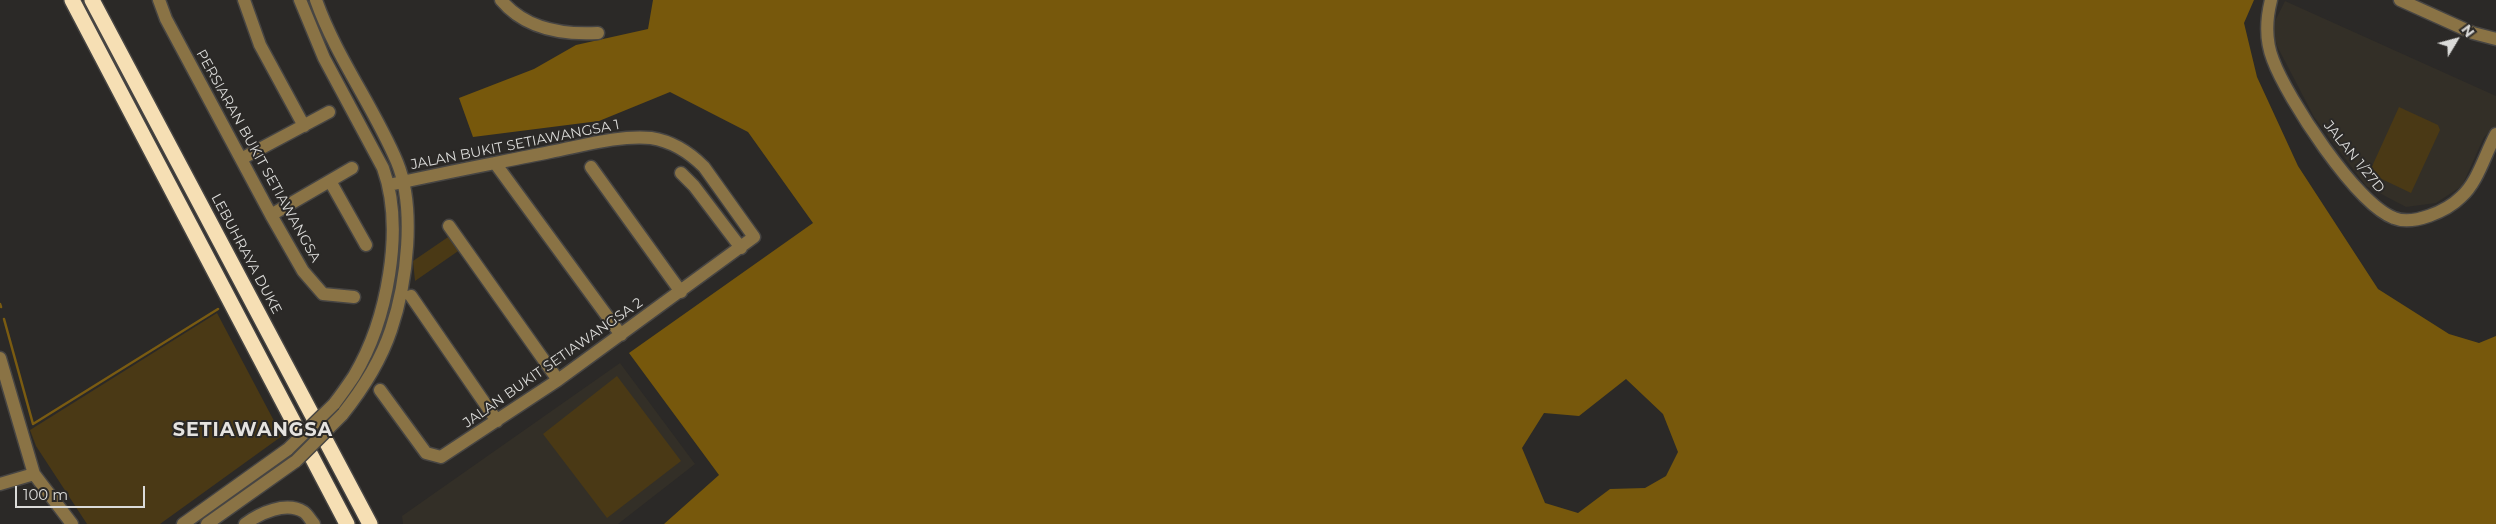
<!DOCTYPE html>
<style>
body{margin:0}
#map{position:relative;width:2496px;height:524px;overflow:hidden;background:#2b2927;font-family:Montserrat,sans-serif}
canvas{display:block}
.north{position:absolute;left:2431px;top:15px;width:50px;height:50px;-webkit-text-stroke:4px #2b2927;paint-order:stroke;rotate:53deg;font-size:14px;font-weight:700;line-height:20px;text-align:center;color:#dbdbd9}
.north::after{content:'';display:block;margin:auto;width:18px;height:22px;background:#dbdbd9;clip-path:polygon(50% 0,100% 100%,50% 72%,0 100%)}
.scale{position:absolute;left:15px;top:486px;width:130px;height:22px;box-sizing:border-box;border:2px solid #dbdbd9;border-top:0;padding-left:6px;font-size:15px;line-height:18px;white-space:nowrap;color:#dbdbd9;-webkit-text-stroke:4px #2b2927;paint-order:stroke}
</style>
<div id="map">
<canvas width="2496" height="524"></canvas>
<div class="north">N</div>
<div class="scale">100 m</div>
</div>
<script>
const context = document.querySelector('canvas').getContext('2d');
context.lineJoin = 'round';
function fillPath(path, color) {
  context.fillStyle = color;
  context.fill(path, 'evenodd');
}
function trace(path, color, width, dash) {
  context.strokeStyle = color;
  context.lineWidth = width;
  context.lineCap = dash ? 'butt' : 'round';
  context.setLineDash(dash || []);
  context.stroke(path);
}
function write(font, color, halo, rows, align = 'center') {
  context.font = font + ' Montserrat,sans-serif';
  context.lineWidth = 4;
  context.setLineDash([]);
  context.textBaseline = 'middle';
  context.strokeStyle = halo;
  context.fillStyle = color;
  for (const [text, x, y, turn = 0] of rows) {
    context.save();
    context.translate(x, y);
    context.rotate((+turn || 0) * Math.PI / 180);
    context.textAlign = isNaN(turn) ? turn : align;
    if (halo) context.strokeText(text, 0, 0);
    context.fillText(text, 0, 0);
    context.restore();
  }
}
fillPath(new Path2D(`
 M2285,1L2496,96V126L2484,137L2462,186L2436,203L2406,207L2366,186L2314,117L2277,46L2272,27Z
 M620,363L695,464L618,524H403L402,516Z`), '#332f27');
fillPath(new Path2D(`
 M2399,107L2438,125L2440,130L2411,193L2369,173Z
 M454,233L464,247L415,281L413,261Z
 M217,313L282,436L160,524H87L36,446L30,430Z
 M617,376L681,461L607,518L543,434Z`), '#4a3915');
fillPath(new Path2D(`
 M653,0H2254L2244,23L2257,77L2298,166L2378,289L2449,334L2479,343L2496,336V524H664L719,475L629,353L813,223L748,132L670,92L599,121L473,137L459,98L534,69L576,45L648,29ZM1626,379L1663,414L1678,452L1666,476L1645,488L1610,489L1578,513L1545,503L1522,448L1544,413L1579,416Z`), '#77580c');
trace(new Path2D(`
 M0,304L1,307
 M4,319L33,424L218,309`), '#7a5b11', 2.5);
const minor = new Path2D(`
 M159,0L166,19L271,215L303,271L323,294L354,297
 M244,0L260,45L304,126
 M300,0L324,58L383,168C405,229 387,321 354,376C348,385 341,395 334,404
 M316,0C336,57 374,107 397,162C416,208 407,283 391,330C381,360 362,390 342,415
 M501,0C525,29 562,35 598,33
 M2271,0C2266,20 2265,40 2273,60C2287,98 2356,204 2394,218C2413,226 2447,211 2461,197C2478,182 2485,154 2496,134
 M2400,0L2473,33L2496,39
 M241,159L329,112
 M495,163L621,335
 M591,167L681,292
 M681,173L694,186L741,248
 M330,181L366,245
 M271,215L352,168
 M449,226L558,380
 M411,296L497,421
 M0,358L34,474L72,524
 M380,390L426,453L441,457L444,455L558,380L754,237L704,167C690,153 671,141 651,138C618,135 582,146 550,152C496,163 442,173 389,185
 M0,484L34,474
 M183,524L288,449
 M207,524L296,461
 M245,524C260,513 286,501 304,512C308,515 311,521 314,524`);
const highway = new Path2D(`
 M72,0L347,524
 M92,0L370,524`);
trace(minor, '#474543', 15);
trace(highway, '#474543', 18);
trace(minor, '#8a7345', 12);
trace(highway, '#f6dfb4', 15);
const minorBridge = new Path2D(`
 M288,449L334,404
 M296,461L342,415`);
trace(minorBridge, '#474543', 15, []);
trace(minorBridge, '#8a7345', 12);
write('14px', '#dbdbd9', '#2b2927', [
 ["JALAN BUKIT SETIAWANGSA 1",515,145,-11],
 ["PERSIARAN BUKIT SETIAWANGSA",258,156,61],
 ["JALAN 1/27D",2354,157,51],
 ["LEBUHRAYA DUKE",246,254,62],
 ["JALAN BUKIT SETIAWANGSA 2",553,363,-35]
]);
context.letterSpacing = '1px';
write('bold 19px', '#e5e3e0', '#2b2927', [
 ["SETIAWANGSA",253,430]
]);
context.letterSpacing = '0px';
</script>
